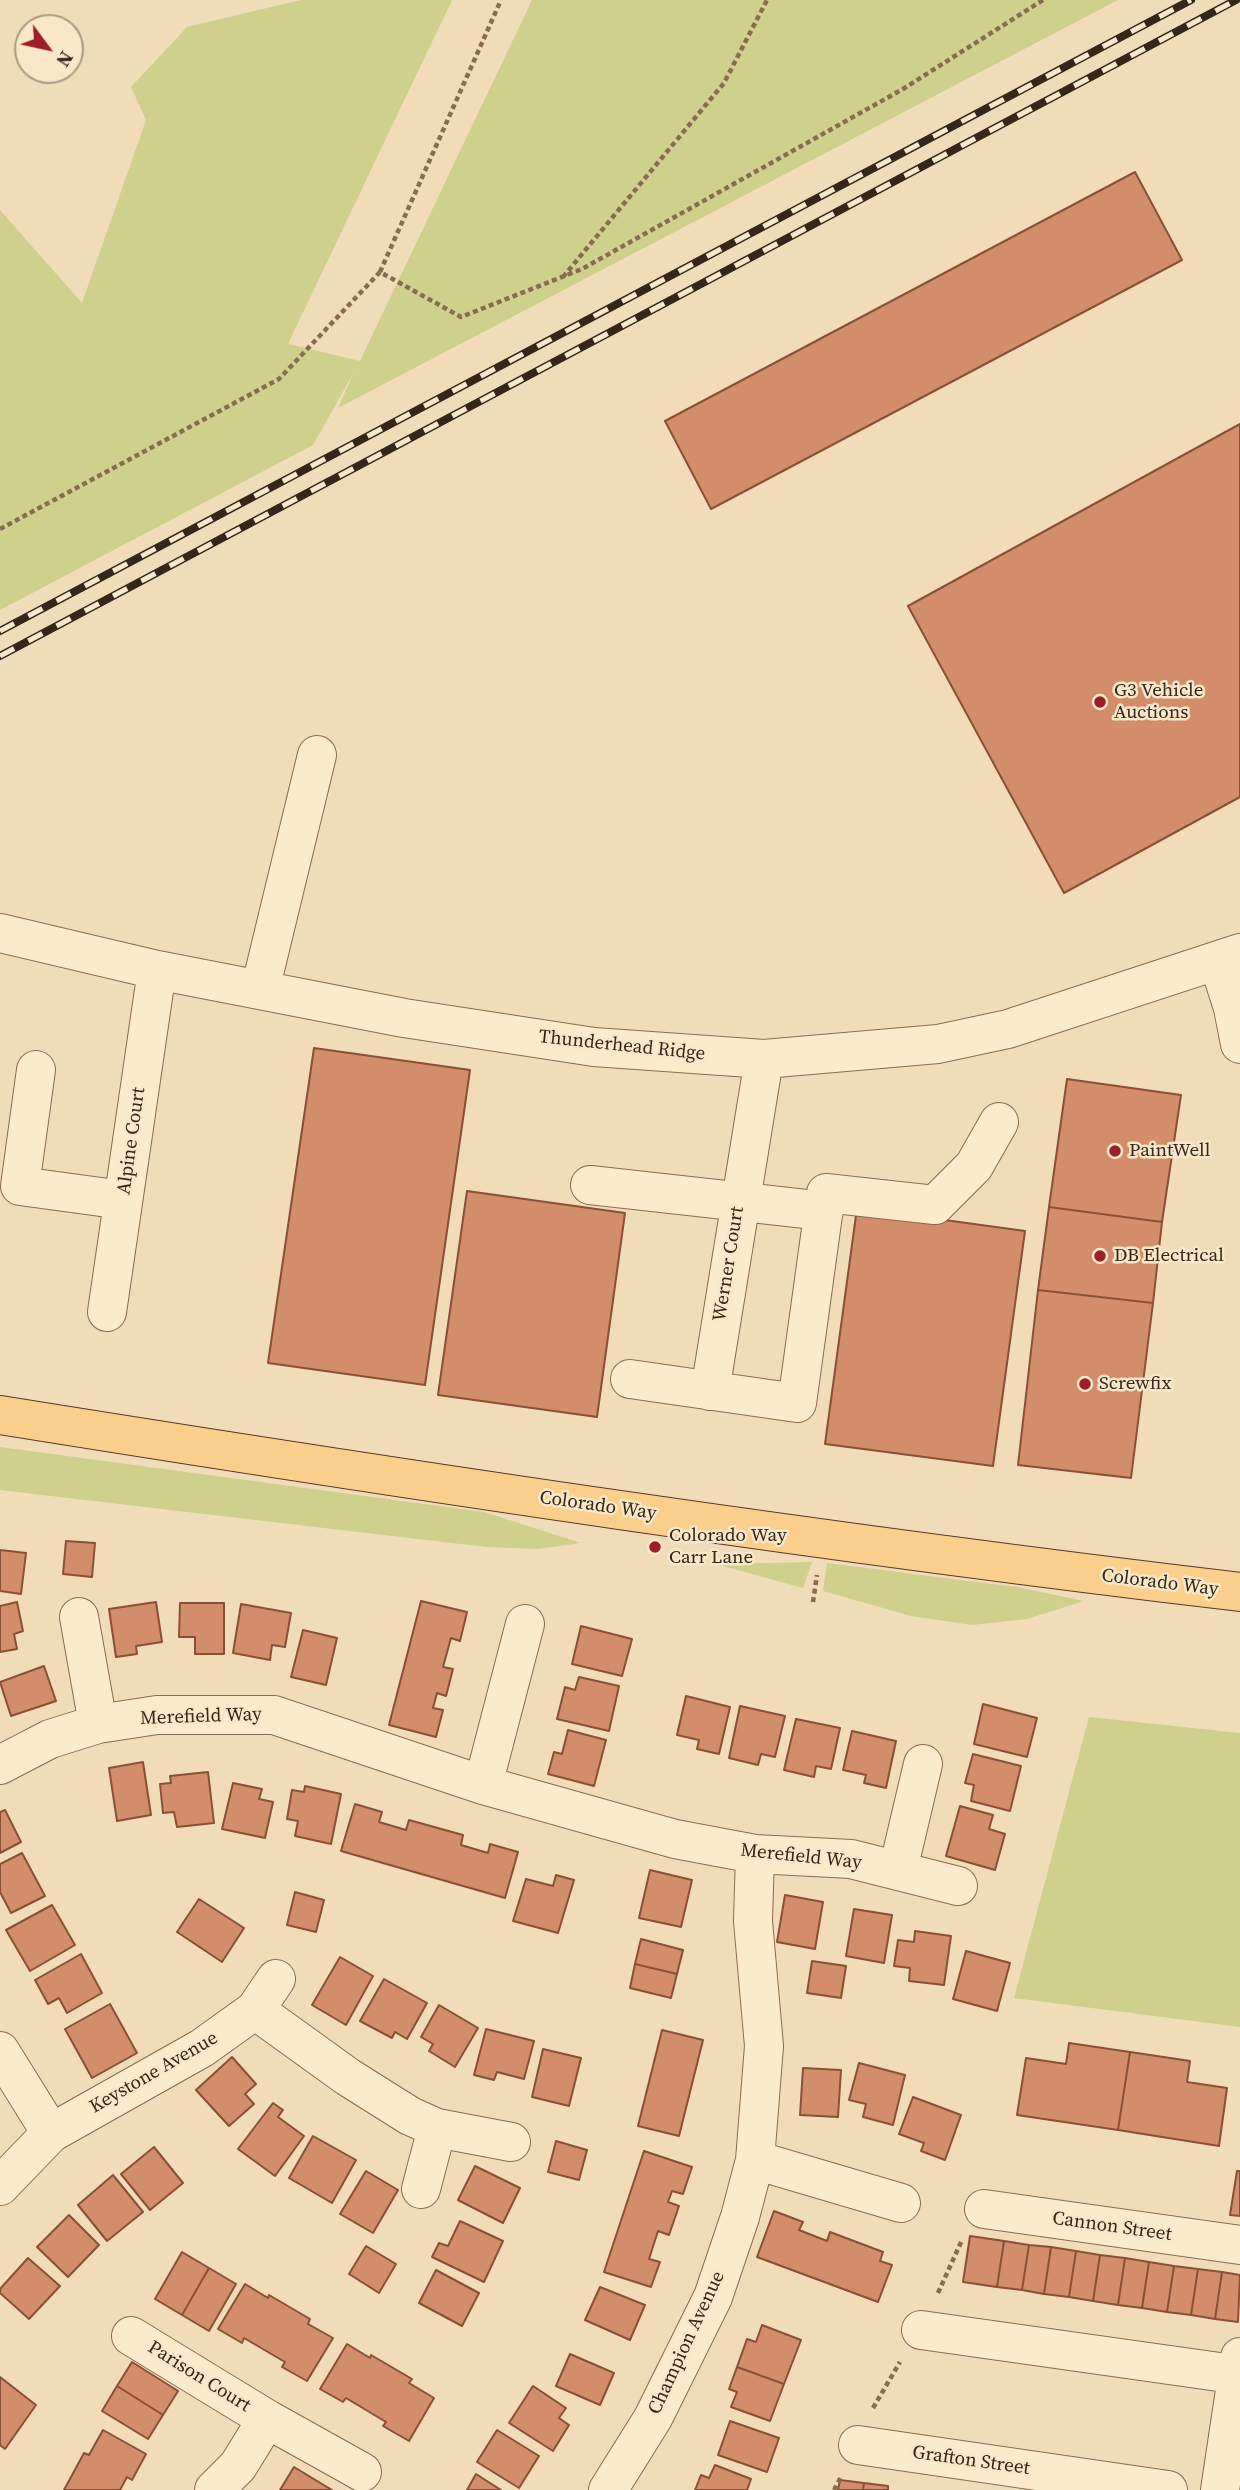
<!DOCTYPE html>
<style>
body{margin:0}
#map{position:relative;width:1240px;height:2490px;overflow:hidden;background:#f1dcb9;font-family:"Source Serif 4",serif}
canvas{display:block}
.north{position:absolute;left:14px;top:14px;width:70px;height:70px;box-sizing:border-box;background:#f8e7c9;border:2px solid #aa9983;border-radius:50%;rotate:123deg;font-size:19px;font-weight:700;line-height:28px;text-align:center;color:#362519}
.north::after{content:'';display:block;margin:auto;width:24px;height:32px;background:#9d1d29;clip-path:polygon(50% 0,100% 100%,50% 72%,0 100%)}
</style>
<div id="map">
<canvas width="1240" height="2490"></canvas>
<div class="north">N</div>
</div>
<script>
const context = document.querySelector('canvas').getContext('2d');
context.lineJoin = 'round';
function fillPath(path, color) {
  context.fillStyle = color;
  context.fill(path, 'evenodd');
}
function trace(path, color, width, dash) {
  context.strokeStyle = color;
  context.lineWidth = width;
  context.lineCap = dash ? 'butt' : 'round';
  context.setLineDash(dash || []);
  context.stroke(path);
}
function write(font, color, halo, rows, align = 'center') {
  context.font = font + ' "Source Serif 4",serif';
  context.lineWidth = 5;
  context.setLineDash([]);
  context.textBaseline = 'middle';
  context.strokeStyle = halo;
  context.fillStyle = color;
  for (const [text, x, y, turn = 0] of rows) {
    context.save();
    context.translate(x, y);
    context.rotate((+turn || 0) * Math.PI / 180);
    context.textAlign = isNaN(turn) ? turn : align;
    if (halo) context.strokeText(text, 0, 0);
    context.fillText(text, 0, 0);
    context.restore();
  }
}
fillPath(new Path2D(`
 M301,0H452L288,344L360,361L532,0H1118L338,408L354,372L313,445L0,610V210L82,303L146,120L131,87L187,27Z
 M0,1447L484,1512L581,1543L538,1549L486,1547L0,1490Z
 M812,1562L803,1588L716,1564Z
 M827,1563L1017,1587L1084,1601L1027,1619L972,1625L911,1616L823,1591Z
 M1089,1717L1240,1733V2027L1014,1998Z`), '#ced08c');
const building = new Path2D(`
 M1135,172L1182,260L711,509L665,421Z
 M1240,424V797L1064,893L908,606Z
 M314,1048L470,1070L425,1385L268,1363Z
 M1067,1079L1181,1095L1162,1222L1049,1207Z
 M467,1191L625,1213L597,1417L438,1395Z
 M1049,1207L1162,1222L1153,1303L1038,1290Z
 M857,1208L1025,1231L993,1466L825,1444Z
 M1038,1290L1153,1303L1131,1478L1018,1465Z
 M66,1541L95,1543L92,1577L63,1574Z
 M0,1550L26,1553L21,1594L0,1591Z
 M421,1601L467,1612L460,1641L451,1638L443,1667L453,1669L446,1696L437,1693L433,1708L443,1710L436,1737L389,1725Z
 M17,1602L23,1631L14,1634L17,1649L0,1652V1606Z
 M156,1602L162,1642L136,1646L137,1654L116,1657L109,1609Z
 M180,1603H224V1654H195V1637H179Z
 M241,1604L291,1613L285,1647L272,1645L270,1660L233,1653Z
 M581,1626L632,1639L622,1676L572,1664Z
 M303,1630L337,1638L326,1685L291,1677Z
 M44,1666L56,1701L11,1716L0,1682Z
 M579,1677L619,1686L609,1731L557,1719L565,1687L575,1690Z
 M686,1696L730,1707L719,1754L697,1749L699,1740L677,1735Z
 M983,1704L1037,1718L1027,1757L974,1744Z
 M740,1706L785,1716L775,1757L761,1754L758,1765L729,1758Z
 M796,1719L840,1728L831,1769L816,1766L814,1777L784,1770Z
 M568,1730L606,1740L594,1786L548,1774L554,1752L562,1754Z
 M852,1731L896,1741L886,1788L864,1783L866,1775L843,1770Z
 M973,1754L1021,1766L1010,1811L971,1801L974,1785L965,1783Z
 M143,1762L151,1815L117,1821L109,1768Z
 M208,1772L214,1823L177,1827L174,1812L163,1813L160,1784L171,1783L170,1776Z
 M233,1783L262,1789L259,1799L273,1802L265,1838L222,1829Z
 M305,1786L341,1794L331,1844L295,1836L298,1821L287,1819L292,1790L304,1792Z
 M355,1804L382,1812L379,1822L406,1830L409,1820L463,1835L461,1845L488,1853L490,1844L518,1852L505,1898L341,1851Z
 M960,1806L993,1815L989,1829L1005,1834L995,1870L946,1856Z
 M5,1810L21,1842L0,1853V1812Z
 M22,1853L45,1896L11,1913L0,1892V1864Z
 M650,1870L692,1880L681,1927L639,1918Z
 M556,1875L574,1880L558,1933L513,1921L526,1879L553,1886Z
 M295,1892L324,1900L316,1932L287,1925Z
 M785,1895L823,1902L815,1949L777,1942Z
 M199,1899L244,1928L222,1962L177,1932Z
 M52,1905L75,1945L30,1971L6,1930Z
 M854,1909L892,1915L884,1963L846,1956Z
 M915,1931L951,1936L944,1985L909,1981L910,1968L894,1966L898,1940L914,1942Z
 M641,1939L683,1950L677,1974L635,1964Z
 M966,1951L1010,1963L997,2011L953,1999Z
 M81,1954L102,1993L67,2013L59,1998L48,2004L35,1980Z
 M340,1957L373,1976L346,2025L312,2005Z
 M812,1961L846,1966L841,1998L807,1993Z
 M635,1964L677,1974L671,1998L630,1988Z
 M384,1979L427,2003L407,2039L395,2032L392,2038L360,2021Z
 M110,2004L137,2053L92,2078L65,2029Z
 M439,2005L478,2028L455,2067L429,2051L433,2044L421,2037Z
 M486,2029L534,2041L524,2079L497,2072L494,2080L474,2075Z
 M662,2030L703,2040L679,2136L638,2126Z
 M1069,2043L1130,2052L1118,2130L1017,2115L1026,2058L1066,2064Z
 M543,2049L581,2058L569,2106L532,2097Z
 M1130,2052L1190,2061L1187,2082L1227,2088L1219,2146L1118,2130Z
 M232,2057L256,2084L245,2094L254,2104L229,2126L196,2090Z
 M859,2063L905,2075L893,2125L863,2117L866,2104L849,2100Z
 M803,2068L841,2070L838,2117L800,2115Z
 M913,2097L961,2115L945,2160L921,2151L924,2143L899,2134Z
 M273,2103L283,2110L278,2117L304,2136L275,2176L238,2149Z
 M313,2136L356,2160L332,2203L289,2178Z
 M556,2141L587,2150L579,2180L548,2172Z
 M154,2147L183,2183L150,2210L121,2174Z
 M644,2151L692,2167L683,2194L672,2191L668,2202L679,2206L669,2235L658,2231L649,2259L660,2262L651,2287L604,2272Z
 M475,2166L520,2188L503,2223L458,2200Z
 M366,2171L398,2190L373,2233L340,2214Z
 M1237,2171H1240V2216L1230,2215Z
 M113,2175L143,2212L107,2241L78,2205Z
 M774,2211L803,2222L799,2230L827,2241L830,2232L883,2252L880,2261L892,2265L878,2302L757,2257Z
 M69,2215L99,2245L68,2277L37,2247Z
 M460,2221L503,2241L484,2282L432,2257L439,2243L448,2246Z
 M970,2236L1004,2241L997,2287L963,2282Z
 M1004,2241L1029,2245L1022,2290L997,2287Z
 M1029,2245L1051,2247L1044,2294L1022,2290Z
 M366,2246L396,2264L379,2293L349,2274Z
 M1051,2247L1076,2251L1069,2297L1044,2294Z
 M1076,2251L1100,2255L1093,2301L1069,2297Z
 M182,2252L209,2268L182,2315L155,2299Z
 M1100,2255L1125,2258L1118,2305L1093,2301Z
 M28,2258L60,2286L29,2319L0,2293V2289Z
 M1125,2258L1149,2262L1142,2308L1118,2305Z
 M1149,2262L1174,2266L1167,2312L1142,2308Z
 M1174,2266L1198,2269L1191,2315L1167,2312Z
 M209,2268L236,2284L209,2331L182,2315Z
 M1198,2269L1222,2272L1215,2319L1191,2315Z
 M436,2270L479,2293L462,2326L419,2303Z
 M1222,2272L1240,2275L1238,2322L1215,2319Z
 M245,2284L268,2298L269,2295L310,2319L308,2324L333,2338L307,2381L282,2367L285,2362L244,2338L242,2343L218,2329Z
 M600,2287L645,2305L630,2340L585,2320Z
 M762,2325L801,2340L784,2384L737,2367L747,2339L756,2342Z
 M347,2344L370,2358L371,2355L412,2379L409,2383L434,2398L409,2441L383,2426L386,2422L346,2398L343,2402L320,2389Z
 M570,2354L614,2373L600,2405L556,2386Z
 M132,2362L178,2391L163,2415L117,2386Z
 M737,2367L784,2384L770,2421L731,2407L737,2392L729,2389Z
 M0,2377L36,2405L5,2449L0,2445Z
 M117,2386L163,2415L148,2439L102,2411Z
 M533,2386L566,2408L559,2418L569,2425L553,2451L509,2423Z
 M730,2421L779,2438L767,2472L718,2455Z
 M103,2430L146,2454L132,2480L127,2477L120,2490H64L84,2453L89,2455Z
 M497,2430L539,2456L519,2488L477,2462Z
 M715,2465L751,2479L747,2490H695L701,2475L709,2478Z
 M294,2467L332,2490H280Z
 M476,2474L501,2490H467Z
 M840,2480L864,2483L863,2490H838Z
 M864,2483L888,2486V2490H863Z`);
fillPath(building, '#d38d6b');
trace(building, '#8a5036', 2);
const minor = new Path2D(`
 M0,933L157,970L404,1018L594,1047L764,1059L938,1044L1008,1029L1240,953
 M1218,961L1233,1008L1240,1044
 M260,990L317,755
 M36,1070L20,1186L123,1200
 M590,1185L824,1211
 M107,1312L157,970
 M630,1379L797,1403L826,1193L935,1205L974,1166L999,1122
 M710,1391L764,1059
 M79,1617L98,1724
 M0,1765L50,1739L98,1724L157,1715H274L483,1785L675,1839L755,1854L851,1859L958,1886
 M483,1785L525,1624
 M898,1870L923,1764
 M255,2010L348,2077L410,2116L437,2128L511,2142
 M0,2051L51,2133
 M755,2160L901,2203
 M0,2186L51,2133L202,2048L255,2010L276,1979
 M421,2189L437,2128
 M984,2209L1240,2245
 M921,2330L1240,2375
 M131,2336L267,2419L362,2472
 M858,2445L1168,2490
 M214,2490L238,2466L267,2419
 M608,2490L653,2418L713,2297L740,2217L755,2160L764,2046L753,1921L755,1854
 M1220,2490L1240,2357`);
const major = new Path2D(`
 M0,1415C412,1481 825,1543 1240,1592`);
trace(minor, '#896b52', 40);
trace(major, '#563928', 40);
trace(new Path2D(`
 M380,272L501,0
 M563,277L724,83L767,0
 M0,529L279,379L380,272L461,317L582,269L903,89L1043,0
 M813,1602L817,1575
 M938,2293L962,2240
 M873,2408L900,2362
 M834,2490L841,2477`), '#896b52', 4.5, [5, 3.5]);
trace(minor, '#fceacc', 38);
trace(major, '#face8b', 38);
const rail = new Path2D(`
 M0,631L1191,0
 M0,656L1236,0`);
trace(rail, '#362519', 8);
trace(rail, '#f8e7c9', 5, [16]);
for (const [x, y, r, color] of [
 [1100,702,7,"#9d1d29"],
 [1115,1151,7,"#9d1d29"],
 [1100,1256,7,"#9d1d29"],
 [1085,1384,7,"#9d1d29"],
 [655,1547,7,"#9d1d29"]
]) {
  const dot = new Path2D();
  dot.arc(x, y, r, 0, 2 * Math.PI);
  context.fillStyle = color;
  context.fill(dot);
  trace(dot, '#f8e7c9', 2.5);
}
write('19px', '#362519', '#f8e7c9', [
 ["G3 Vehicle",1114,691],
 ["Auctions",1114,713],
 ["PaintWell",1129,1151],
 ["DB Electrical",1114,1256],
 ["Screwfix",1099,1384],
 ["Colorado Way",669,1536],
 ["Carr Lane",669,1558]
], 'left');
write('19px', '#362519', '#f8e7c9', [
 ["Thunderhead Ridge",622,1046,6],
 ["Alpine Court",132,1141,-82],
 ["Werner Court",729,1264,-81],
 ["Colorado Way",598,1506,8],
 ["Colorado Way",1160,1583,7],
 ["Merefield Way",201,1717,-2],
 ["Merefield Way",801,1857,6],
 ["Keystone Avenue",154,2073,-30],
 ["Cannon Street",1112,2227,8],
 ["Champion Avenue",687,2343,-65],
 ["Parison Court",199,2377,32],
 ["Grafton Street",971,2461,8]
]);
</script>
